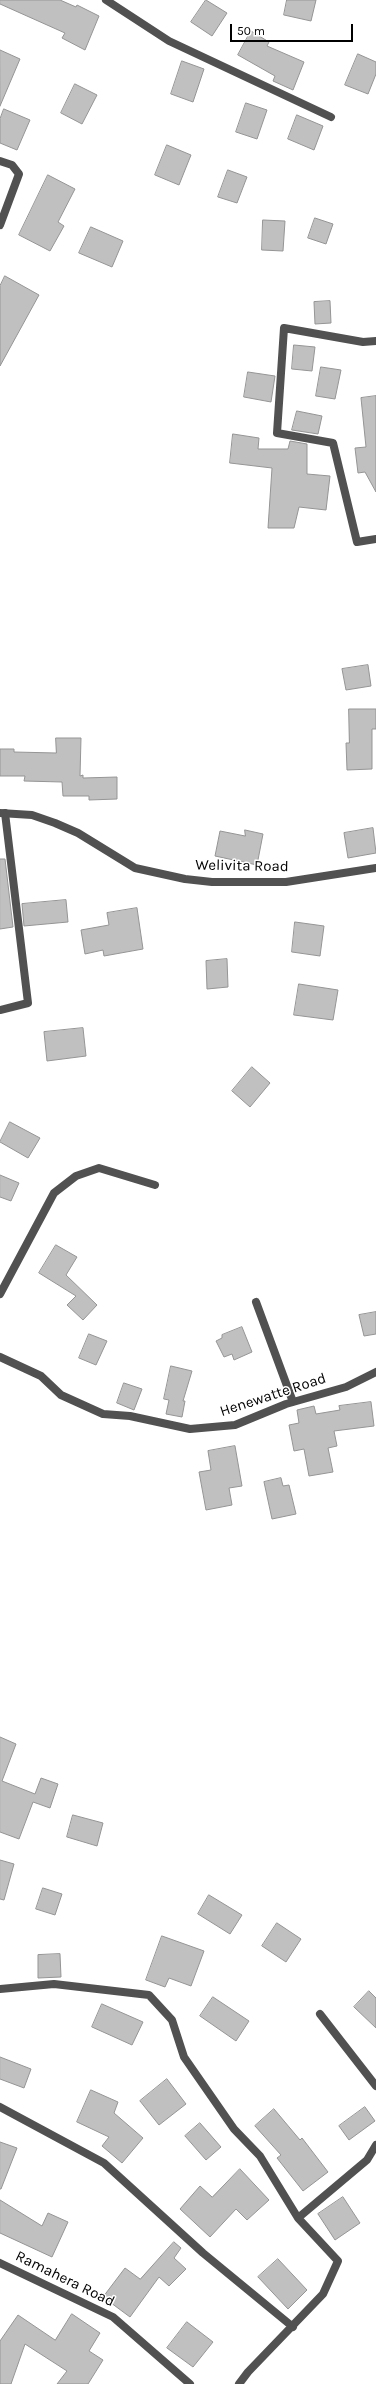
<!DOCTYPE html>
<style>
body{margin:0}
#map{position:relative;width:376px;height:2384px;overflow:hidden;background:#fff;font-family:Karla,sans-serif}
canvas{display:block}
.scale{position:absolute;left:230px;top:24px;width:123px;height:18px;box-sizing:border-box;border:2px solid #000;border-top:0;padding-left:5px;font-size:12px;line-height:14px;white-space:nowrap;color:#000;-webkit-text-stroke:3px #fff;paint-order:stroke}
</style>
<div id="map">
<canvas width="376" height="2384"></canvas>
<div class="scale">50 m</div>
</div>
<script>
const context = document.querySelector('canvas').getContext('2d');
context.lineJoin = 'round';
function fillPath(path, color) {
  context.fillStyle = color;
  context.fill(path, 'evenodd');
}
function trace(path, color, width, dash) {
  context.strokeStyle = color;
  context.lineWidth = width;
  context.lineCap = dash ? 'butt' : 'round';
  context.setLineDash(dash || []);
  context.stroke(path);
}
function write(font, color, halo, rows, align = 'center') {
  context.font = font + ' Karla,sans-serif';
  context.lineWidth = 3;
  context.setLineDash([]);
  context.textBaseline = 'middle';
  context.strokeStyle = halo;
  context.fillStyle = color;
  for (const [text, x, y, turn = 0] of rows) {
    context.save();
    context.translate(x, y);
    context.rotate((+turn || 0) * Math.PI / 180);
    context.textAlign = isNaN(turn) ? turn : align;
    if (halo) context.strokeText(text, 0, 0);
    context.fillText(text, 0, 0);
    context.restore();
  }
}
const building = new Path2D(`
 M0,0H60L76,7L77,5L99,16L85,50L62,38L65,33L0,4Z
 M206,0L227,13L212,36L191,22Z
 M287,0H316L311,21L284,15Z
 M251,31L269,42L267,46L304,62L293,90L273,81L275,76L238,55Z
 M0,50L20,59L0,106Z
 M358,54L376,62V74L368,94L345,85Z
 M182,61L204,69L193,102L171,94Z
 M75,84L97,95L82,124L61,113Z
 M246,103L267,110L257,139L236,132Z
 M4,109L30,120L17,150L0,143V119Z
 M297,115L323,126L314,150L288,139Z
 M167,145L191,155L179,185L155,175Z
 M228,170L247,177L237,203L218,197Z
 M48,175L75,189L58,222L64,226L50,251L19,235Z
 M315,218L333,224L326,244L308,238Z
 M263,220L285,221L283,251L262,250Z
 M91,227L123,241L112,267L79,253Z
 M5,276L39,295L0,366V286Z
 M330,301L331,323L315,324L314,302Z
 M294,345L315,347L312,371L292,369Z
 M321,367L341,370L335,399L316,396Z
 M248,372L275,376L271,402L244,397Z
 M376,396V492L365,472L358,473L355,448L366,447L361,398Z
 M297,411L322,416L318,434L292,430Z
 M233,434L259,438L258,449H288L290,441L307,444V474L330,476L326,510L299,507L294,528H268L272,468L230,463Z
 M368,665L371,686L346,690L342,669Z
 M349,709H376V729H372V769L347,770L346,743H349Z
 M56,738H81L80,776L83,775V778L117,777V799L89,800V796H63L62,782L24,781L25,776H0V749H14V752L56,753Z
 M373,828L376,853L348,858L344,833Z
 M245,830L263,834L257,865L215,856L220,831L245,836Z
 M0,859H5L13,927L0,929Z
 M66,900L68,922L24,926L22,904Z
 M137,908L143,949L104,956L103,950L85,954L81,930L109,925L107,913Z
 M295,922L324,926L320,956L292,952Z
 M227,959L228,987L207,989L206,961Z
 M299,984L338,990L333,1020L294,1015Z
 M83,1028L86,1056L47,1061L44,1032Z
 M252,1067L270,1083L250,1107L232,1091Z
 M10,1122L40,1138L28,1158L0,1142Z
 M0,1175L19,1183L11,1201L0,1197Z
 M56,1245L77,1257L66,1275L97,1305L83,1320L67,1305L76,1296L39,1273Z
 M376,1312V1334L364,1336L359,1315Z
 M242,1327L252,1352L234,1360L232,1354L224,1357L216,1341L222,1338V1335Z
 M89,1334L107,1341L96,1365L79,1358Z
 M171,1366L192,1371L183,1401H185L182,1417L166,1414L169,1400L164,1399Z
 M124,1383L142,1389L134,1410L117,1403Z
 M371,1402L374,1426L334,1431L337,1446L328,1448L333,1472L309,1476L304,1449L294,1451L289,1425L299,1423L297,1410L314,1406L316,1414L340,1410L339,1406Z
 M235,1446L242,1486L229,1488L232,1505L206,1510L199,1472L211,1470L208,1451Z
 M281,1478L283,1486L289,1485L296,1514L272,1519L264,1482Z
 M0,1737L16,1744L2,1781L35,1794L41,1778L58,1784L50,1808L33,1802L19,1839L0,1832Z
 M73,1815L103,1823L97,1846L67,1837Z
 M0,1860L14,1864L4,1900L0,1899Z
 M43,1888L62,1894L55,1915L36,1909Z
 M209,1895L242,1915L230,1934L198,1914Z
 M277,1923L301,1939L286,1962L262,1946Z
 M162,1936L204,1951L191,1986L169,1978L165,1987L146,1980Z
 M60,1954L61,1977L38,1978V1955Z
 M369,1991L376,1998V2028L354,2007Z
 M213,1997L249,2021L236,2041L200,2016Z
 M102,2004L143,2022L132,2045L92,2027Z
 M0,2057L31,2069L24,2088L0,2079Z
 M167,2079L186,2104L159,2125L140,2101Z
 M91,2090L118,2102L114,2113L143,2138L122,2163L102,2146L109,2137L77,2122Z
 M365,2107L375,2121L349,2140L339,2126Z
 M274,2109L300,2140L302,2138L328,2172L303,2191L277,2158L281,2155L255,2126Z
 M200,2123L221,2147L206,2160L185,2136Z
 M0,2142L17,2148L1,2189H0Z
 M240,2169L269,2200L247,2220L236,2209L210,2237L180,2209L200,2186L212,2197Z
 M343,2197L360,2223L335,2240L318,2214Z
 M0,2200L42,2226L48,2213L68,2222L52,2257L0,2233Z
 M174,2242L181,2248L174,2258L186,2269L169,2286L159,2277L130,2317L103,2297L125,2268L140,2279Z
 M278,2259L307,2290L288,2309L258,2277Z
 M72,2314L100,2333L89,2351L103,2360L88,2384H57L67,2371L25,2344L11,2384H0V2341L18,2315L55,2340Z
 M187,2322L213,2342L193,2367L167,2348Z`);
fillPath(building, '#c0c0c0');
trace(building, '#959595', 1);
trace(new Path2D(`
 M106,0L169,41L331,117
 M0,161L12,165L19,174L0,225
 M376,341L363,342L284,328L277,433L333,443L357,542L376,539
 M0,1010L28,1003L5,813
 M0,1294L54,1193L76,1176L99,1168L155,1185
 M256,1302L293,1402
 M0,1357L41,1376L61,1395L103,1414L130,1416L190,1429L235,1425L286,1404L346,1387L376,1372
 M0,1989L54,1984L149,1995L172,2020L184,2057L234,2129L260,2156L298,2218L338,2261L323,2294L248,2372L239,2384
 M320,2014L376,2086
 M0,2107L104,2163L203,2253L293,2327
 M298,2218L367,2160L376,2145
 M0,2263L113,2317L190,2384`), '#515151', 8);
trace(new Path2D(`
 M0,813L32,815L55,823L78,833L135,868L185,879L212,882H286L376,868`), '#515151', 8);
write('15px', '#000', '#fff', [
 ["Welivita Road",242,866,1],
 ["Henewatte Road",273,1395,-18],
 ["Ramahera Road",65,2279,26]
]);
</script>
